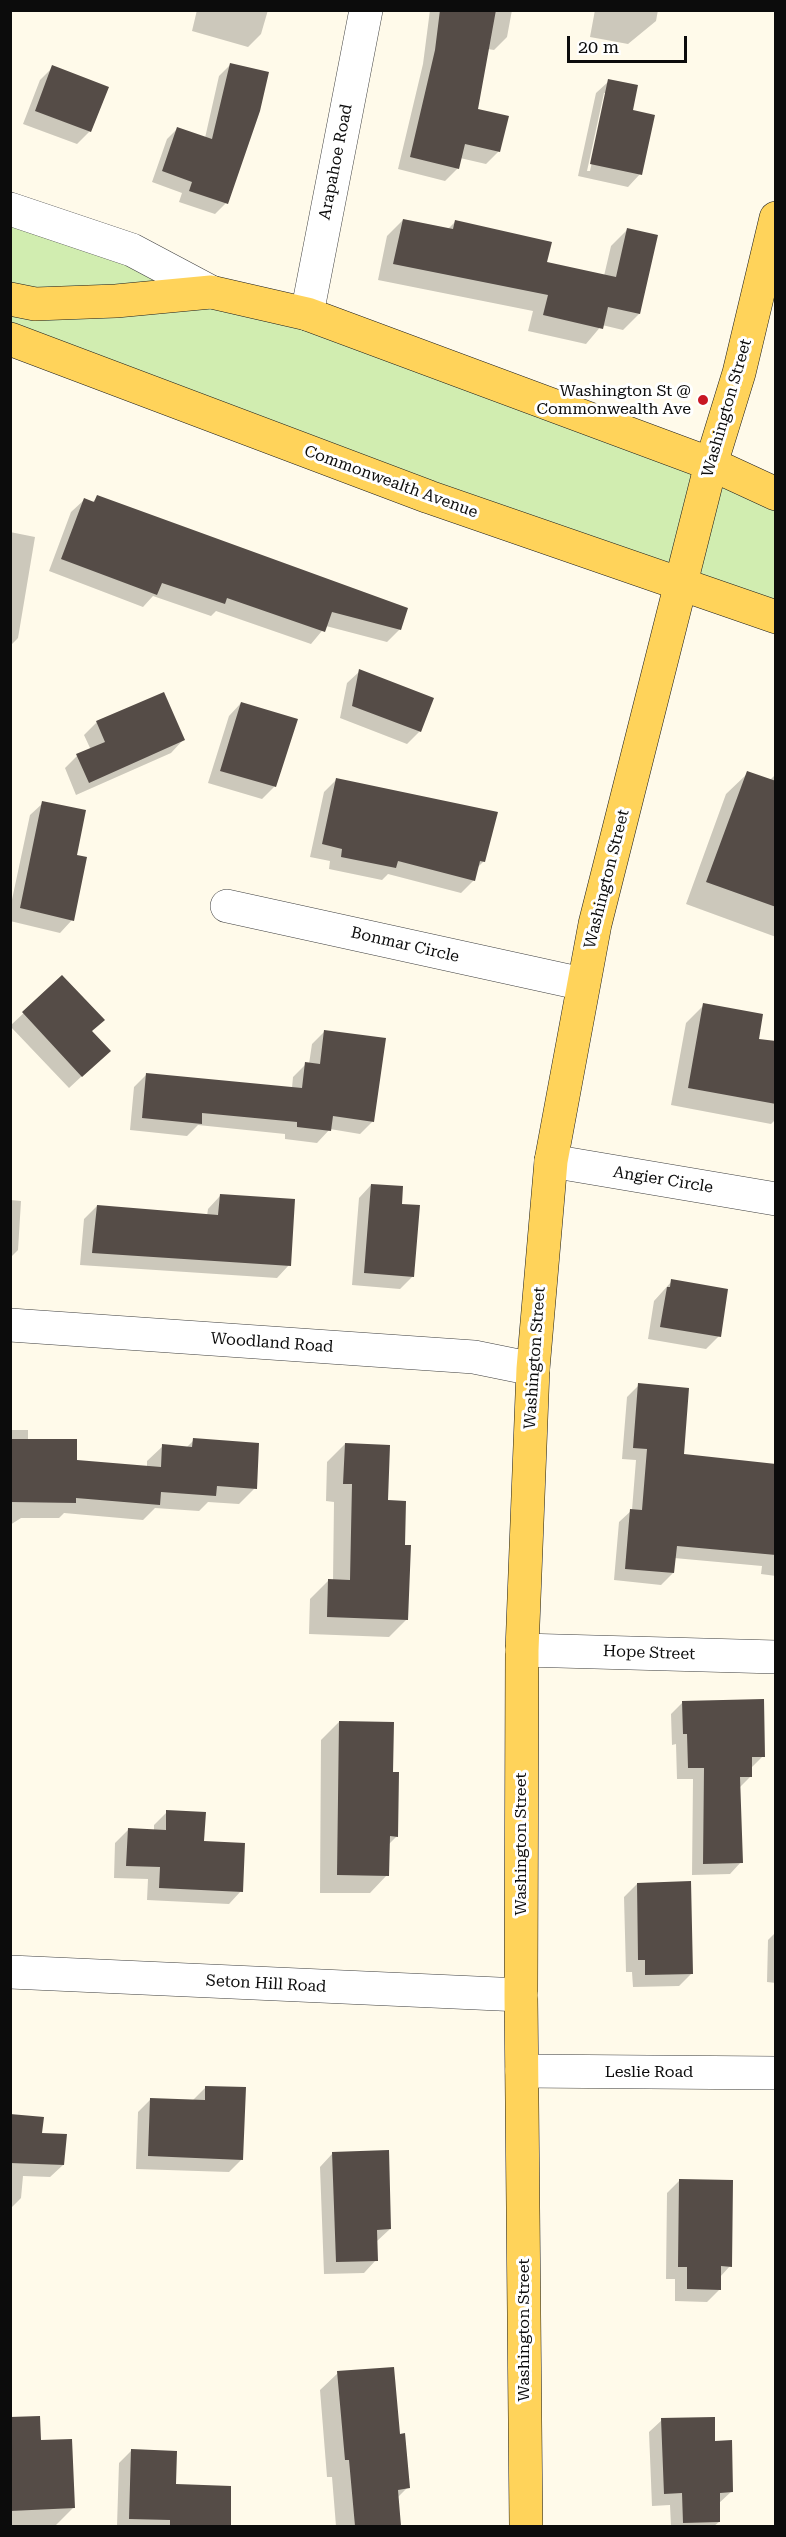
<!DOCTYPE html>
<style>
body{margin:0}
#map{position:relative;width:786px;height:2537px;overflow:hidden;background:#fffaea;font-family:"Roboto Serif",serif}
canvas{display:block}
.frame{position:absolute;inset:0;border:12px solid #0c0c0c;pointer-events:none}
.scale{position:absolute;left:567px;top:36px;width:120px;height:27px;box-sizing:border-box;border:3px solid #0c0c0c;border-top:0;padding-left:8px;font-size:18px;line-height:21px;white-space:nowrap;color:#0c0c0c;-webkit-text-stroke:4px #fff;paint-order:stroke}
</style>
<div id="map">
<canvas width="786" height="2537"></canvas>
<div class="frame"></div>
<div class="scale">20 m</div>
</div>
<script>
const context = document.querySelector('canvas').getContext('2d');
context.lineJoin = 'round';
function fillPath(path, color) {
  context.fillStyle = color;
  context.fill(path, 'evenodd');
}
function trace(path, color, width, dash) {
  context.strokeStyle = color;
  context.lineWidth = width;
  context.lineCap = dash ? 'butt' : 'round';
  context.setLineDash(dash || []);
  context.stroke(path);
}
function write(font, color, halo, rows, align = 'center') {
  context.font = font + ' "Roboto Serif",serif';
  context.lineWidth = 6;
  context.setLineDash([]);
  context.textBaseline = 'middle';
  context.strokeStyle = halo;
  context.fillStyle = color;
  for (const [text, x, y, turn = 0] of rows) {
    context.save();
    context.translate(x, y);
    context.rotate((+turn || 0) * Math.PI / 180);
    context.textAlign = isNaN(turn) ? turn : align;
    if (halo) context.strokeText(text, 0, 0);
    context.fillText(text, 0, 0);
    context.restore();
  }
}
fillPath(new Path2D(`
 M10,211L775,488V617L11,339Z`), '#d1edb0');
fillPath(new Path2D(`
 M197,10H268L261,34L248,47L192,31Z
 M430,10H512L507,37L494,50L488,49L476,110L499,151L486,164L460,158L458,168L445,181L398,169L423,64Z
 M595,10H658L656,21L628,44L590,37Z
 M230,65L226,203L215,214L179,202L182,193L152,182L167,139L177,129L205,138L219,76Z
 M53,67L90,131L77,144L23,124L40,80Z
 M609,81L631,111L640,174L628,187L578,176L596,93ZM604,93H607L590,171H587Z
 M403,220L447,230L455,222L545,263L604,276L611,246L627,230L639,314L623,330L602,325L586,344L528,331L533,311L378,280L387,236Z
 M97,497L400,629L387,642L326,626L311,644L216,611L211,616L153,596L143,607L49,571L71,512L84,500L92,503Z
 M10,532L35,537L18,638L12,644Z
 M360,671L420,731L407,744L340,718L347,683Z
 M241,703L274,787L262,799L208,783L229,716Z
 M97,722L183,740L171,753L76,795L65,768L77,756L91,750L84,735Z
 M748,773L769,781L776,774V937L686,904L726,794Z
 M337,779L484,861L476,869L474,880L461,893L388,874L382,880L329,869L330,861L310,857L324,792Z
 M43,803L76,856L72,920L60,933L10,921V909L30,815Z
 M62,977L96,1063L69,1088L10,1026Z
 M704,1005L757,1040L776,1043V1119L771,1124L671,1105L686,1023Z
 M325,1031L373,1121L360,1134L330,1129L317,1143L285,1139V1134L198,1125L187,1136L130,1130L134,1087L147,1074L292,1088L293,1077L306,1064H309L312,1044Z
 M371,1185L400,1205L413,1276L400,1289L352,1285L359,1198Z
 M220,1196L289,1265L277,1278L80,1265L84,1219L97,1206L207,1216L208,1209Z
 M10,1200L21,1201L18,1250L10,1258Z
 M672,1281L719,1336L706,1349L648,1339L654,1301Z
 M639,1385L682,1455L776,1508V1576L761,1574L762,1566L674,1558L673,1573L661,1585L614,1580L619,1522L632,1510L636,1460L622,1459L627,1397Z
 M10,1430H28V1441L75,1462L147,1467V1461L163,1446L186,1448L194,1440L255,1488L239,1504L208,1502L199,1511L155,1508L143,1520L64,1513L59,1518H21L10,1525Z
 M345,1444L386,1501L403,1546L407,1619L389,1637L309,1634L310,1599L328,1581H333L334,1502L326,1501L327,1462Z
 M683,1702L763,1756L751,1768V1776L739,1788L741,1862L730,1874L692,1875L693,1779H677L676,1744L672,1745L671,1714Z
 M339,1722L392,1773L397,1836L388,1845L387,1875L370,1893H320L321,1740Z
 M167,1812L202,1842L241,1891L229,1904L147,1900L148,1879L114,1878L115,1843L128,1830L154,1831V1825Z
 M637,1884L692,1973L679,1986L633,1987L632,1972H626L624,1897Z
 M776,1932V1983L767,1982L768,1940Z
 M206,2087L242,2159L229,2172L136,2169L138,2112L151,2099L193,2100Z
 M10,2115L41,2134L63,2165L50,2177L23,2176L21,2198L10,2209Z
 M332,2154L390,2229L377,2241L376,2260L364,2273L324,2274L320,2167Z
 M679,2181L730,2266L720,2277V2289L707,2302L675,2301V2279H666L667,2193Z
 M338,2373L398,2435L408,2487L397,2498L400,2526H336L332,2477H327L320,2390Z
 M10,2419L40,2442L73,2508L55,2526H10Z
 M662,2420L714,2442L732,2491L718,2504L719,2522L714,2526H671L670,2505L652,2506L649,2432Z
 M131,2451L175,2486L230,2487L229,2526H117L119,2463Z`), '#0003');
fillPath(new Path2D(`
 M440,10H496L478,109L509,116L500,152L465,144L459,169L410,157L435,50Z
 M230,63L269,72L260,111L228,204L189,191L192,182L162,171L177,127L212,139Z
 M52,65L109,87L91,132L35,111Z
 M608,79L638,85L633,110L655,115L642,175L590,164Z
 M403,219L453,229L455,220L552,242L547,262L616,277L627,228L658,235L640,314L608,307L603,329L543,315L548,295L393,264Z
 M97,495L408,608L401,630L332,612L325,632L227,598L225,604L162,583L157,595L61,559L84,498L94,502Z
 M359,669L434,698L421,732L352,706Z
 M164,692L185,740L89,783L76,754L105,742L96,721Z
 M241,702L298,719L276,787L220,771Z
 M747,771L776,781V907L706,882Z
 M336,778L498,812L485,862L480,861L475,881L398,861L396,868L341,857L342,849L322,844Z
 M42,801L86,810L77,855L87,857L74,921L20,908Z
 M62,975L105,1020L92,1031L111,1051L82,1077L22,1012Z
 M703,1003L763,1014L759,1039L776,1041V1104L688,1088Z
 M324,1030L386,1038L374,1122L333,1116L331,1131L297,1127V1122L202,1113V1124L142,1118L146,1073L302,1088L305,1062L320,1064Z
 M371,1184L403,1186L402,1204L420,1205L414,1277L364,1273Z
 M220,1194L295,1199L291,1266L92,1253L97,1205L218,1215Z
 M671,1279L728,1289L721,1337L660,1327L667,1287H670Z
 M638,1383L689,1388L684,1454L776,1464V1555L677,1546L674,1573L625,1569L630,1509L642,1510L647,1449L633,1448Z
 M193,1438L259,1443L257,1489L217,1486L216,1496L161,1492L160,1505L76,1498V1503L10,1502V1439H77V1460L161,1467L162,1444L192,1447Z
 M345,1443L390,1445L388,1500L406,1501L405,1545H411L408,1620L327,1617L328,1579L350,1580L352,1484H343Z
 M764,1699L765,1757H752V1777H740L743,1863L703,1864L704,1768H688L687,1734H683L682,1701Z
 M339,1721L394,1722L393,1772H399L398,1837L390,1836L389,1876L337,1875Z
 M166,1810L206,1812L204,1841L245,1843L243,1892L159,1888L160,1867L126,1866L128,1828L166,1830Z
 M691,1881L693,1974L645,1975V1960H638L637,1883Z
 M205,2086L246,2087L243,2160L148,2156L150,2098L205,2100Z
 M10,2114L44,2117L42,2133L67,2134L64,2165L10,2163Z
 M389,2150L391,2229L377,2230L378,2261L336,2262L332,2152Z
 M679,2179L733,2180L732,2267L721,2266V2290L687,2289V2267H678Z
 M394,2367L400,2434L405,2433L410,2488L398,2490L401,2526H355L349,2460H345L337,2371Z
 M40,2416L41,2440L72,2439L75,2508L10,2511V2417Z
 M715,2417V2441L732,2440L733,2492L720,2493V2522L683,2523L682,2493L664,2494L661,2418Z
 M131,2449L177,2451L176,2484L231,2486V2526H170V2520L129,2519Z`), '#554c47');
const minor = new Path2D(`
 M10,209L132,250L211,292
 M307,314L366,10
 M227,906L583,984
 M551,1161L776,1199
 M10,1325L474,1357L533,1369
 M522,1650L776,1657
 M10,1972L521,1995
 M522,2071L776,2073`);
const major = new Path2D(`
 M10,299L35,304L116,301L211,292L307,314L711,464L776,494
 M10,339L429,497L776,617
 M526,2526L521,1995L522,1650L533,1369L551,1161L595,924L711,464L739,373L776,218`);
trace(minor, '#3f3f3f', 34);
trace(major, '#1d1d1d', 34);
trace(minor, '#fff', 33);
trace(major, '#ffd35a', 33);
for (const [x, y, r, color] of [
 [703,400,6,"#c81723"]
]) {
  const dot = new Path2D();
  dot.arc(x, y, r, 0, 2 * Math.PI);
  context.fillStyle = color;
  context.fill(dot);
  trace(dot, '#fff', 2);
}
write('16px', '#0c0c0c', '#fff', [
 ["Arapahoe Road",336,162,-79],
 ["Washington Street",727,408,-74],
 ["Commonwealth Avenue",391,482,20],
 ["Washington Street",607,879,-76],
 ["Bonmar Circle",405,945,13],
 ["Angier Circle",663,1180,9],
 ["Woodland Road",272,1343,4],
 ["Washington Street",535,1358,-86],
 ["Hope Street",649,1653,2],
 ["Washington Street",521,1844,-90],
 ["Seton Hill Road",266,1984,3],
 ["Leslie Road",649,2072],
 ["Washington Street",524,2330,-90]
]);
write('16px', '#0c0c0c', '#fff', [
 ["Washington St @",691,391],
 ["Commonwealth Ave",691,409]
], 'right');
</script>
